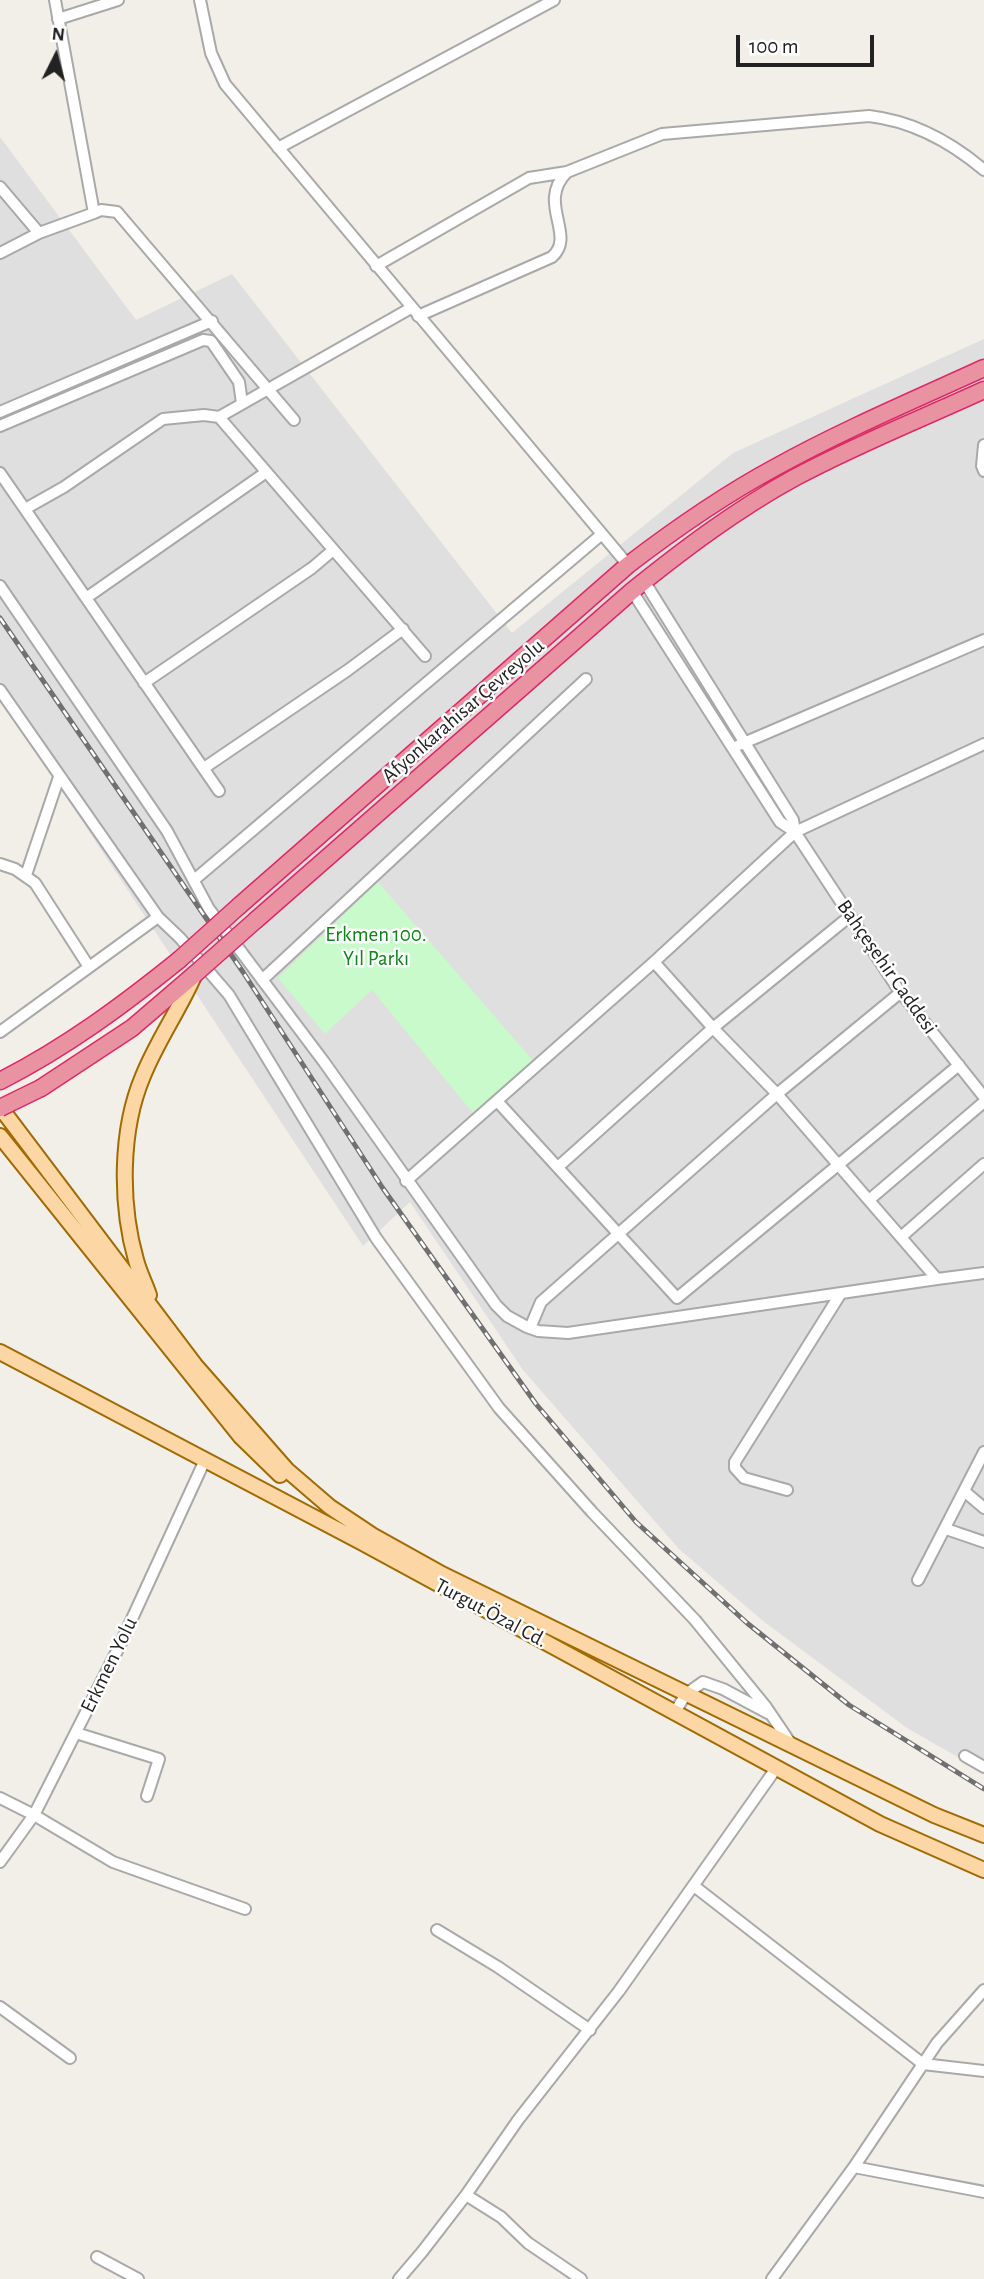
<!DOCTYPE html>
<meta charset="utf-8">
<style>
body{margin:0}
#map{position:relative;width:984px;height:2279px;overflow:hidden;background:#f2efe9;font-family:"Alegreya Sans",sans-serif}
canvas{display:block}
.north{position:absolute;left:21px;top:21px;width:70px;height:70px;-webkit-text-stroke:5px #fff;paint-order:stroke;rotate:6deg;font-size:19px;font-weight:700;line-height:28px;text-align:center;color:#222}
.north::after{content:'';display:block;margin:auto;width:24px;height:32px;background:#222;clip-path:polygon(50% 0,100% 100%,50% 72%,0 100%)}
.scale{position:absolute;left:736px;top:35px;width:138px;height:32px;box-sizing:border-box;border:4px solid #222;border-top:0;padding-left:9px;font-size:21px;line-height:24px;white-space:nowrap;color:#222;-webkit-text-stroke:5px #fff;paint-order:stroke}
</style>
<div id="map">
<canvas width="984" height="2279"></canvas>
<div class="north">N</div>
<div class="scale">100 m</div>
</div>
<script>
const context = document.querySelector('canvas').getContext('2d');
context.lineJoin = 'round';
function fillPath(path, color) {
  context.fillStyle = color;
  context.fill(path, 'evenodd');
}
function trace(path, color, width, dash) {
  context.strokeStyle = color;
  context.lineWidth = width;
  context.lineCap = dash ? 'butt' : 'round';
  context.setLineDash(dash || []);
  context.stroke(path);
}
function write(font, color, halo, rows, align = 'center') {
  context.font = font + ' "Alegreya Sans",sans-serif';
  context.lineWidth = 5;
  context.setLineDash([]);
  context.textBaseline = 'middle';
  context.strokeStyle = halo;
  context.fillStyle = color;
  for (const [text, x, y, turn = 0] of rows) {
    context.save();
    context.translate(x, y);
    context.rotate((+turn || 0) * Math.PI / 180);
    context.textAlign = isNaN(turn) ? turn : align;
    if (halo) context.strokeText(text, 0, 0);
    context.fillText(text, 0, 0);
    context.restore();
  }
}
fillPath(new Path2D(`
 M0,137L136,320L232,274L512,633L733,453L984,339V1772L907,1728L763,1621L679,1549L523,1370L410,1202L363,1246L0,697Z`), '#e0dfdf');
fillPath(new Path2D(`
 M378,882L536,1064L477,1118L372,990L325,1034L278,978Z`), '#c8facc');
const minor = new Path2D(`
 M55,0L94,213
 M200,0L211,53L225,84L628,565
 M58,19L118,0
 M278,148L554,0
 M0,187L39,233
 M0,253L39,233L94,213L101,210L117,212L294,420
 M376,266L529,178L567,172
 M418,316L552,257C577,235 536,203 567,172L662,134L869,116C912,121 951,142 984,170
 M0,412L212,321
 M219,417L425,656
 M0,426L203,340L211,341L239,382L242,403
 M984,445L982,466L984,471
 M0,473L219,791
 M25,509L64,487L163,419L204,415L219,417L411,308
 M644,581L793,820L795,832L898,989L984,1097
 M0,586L167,831L209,909L324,1062L496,1305L507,1316L527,1327L538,1331L568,1333L937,1279
 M632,591L780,822L795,832
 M86,598L265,473
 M144,683L312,568L332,551
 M0,690L158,917L0,1032
 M739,745L984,640
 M204,768L348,670L403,629
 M0,864L15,869L35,883L89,967
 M26,875L59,777
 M194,880L602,534
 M158,917L180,938L229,995L376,1238L499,1408L592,1512L695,1620L766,1707L791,1744
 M654,962L713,1028L777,1094L937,1279L984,1273
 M262,980L586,679
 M497,1101L677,1298L959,1065
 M558,1167L713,1028L850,916
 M406,1181L654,962L795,832L984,744
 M869,1200L984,1102
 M901,1237L984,1164
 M530,1328L541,1302L777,1094L901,992
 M787,1490L744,1478L735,1468V1462L841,1293
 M964,1491L984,1508
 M946,1529L984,1542
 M918,1580L984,1452
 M675,1712L686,1694L703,1682L723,1689L768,1713
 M76,1733L159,1759L147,1796
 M965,1756L984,1767
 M0,1798L34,1815L113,1862L245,1909
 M0,1862L34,1815L119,1647L205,1460
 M694,1886L923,2064L984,2071
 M437,1930L498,1967L590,2030
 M0,2007L70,2058
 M854,2167L984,2192
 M466,2195L501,2217L528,2243L581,2279
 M97,2257L138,2279
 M399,2279L422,2252L466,2195L518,2120L619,1991L777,1767
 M772,2279L854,2167L937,2043L984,1990`);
const major = new Path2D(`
 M0,1107L195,1365L287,1470L330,1507L372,1535L442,1574L934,1815L984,1835
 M0,1136L241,1437L280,1475
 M149,1295C145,1283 139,1272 136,1260C120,1204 120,1130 143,1076C157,1041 179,1010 194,976
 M0,1352L361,1542L880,1824L984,1870`);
const highway = new Path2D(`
 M239,906L628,565C675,529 724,495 776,467C843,430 914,400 984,368
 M256,920L632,591C684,549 736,510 794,478C855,445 921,419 984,390
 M0,1081C65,1048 122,1006 179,960
 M41,1088L132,1028L195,974`);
trace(minor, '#a9a9a9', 14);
trace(major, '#a06b00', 18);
trace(highway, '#dc2a67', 19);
trace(minor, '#fff', 10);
trace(major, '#fcd6a4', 14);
trace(highway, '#e892a2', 16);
const rail = new Path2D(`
 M0,618L243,972L382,1187L536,1404L636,1522L747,1623L849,1705L984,1789`);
trace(rail, '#707070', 5);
trace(rail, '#fff', 2.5, [8]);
const highwayBridge = new Path2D(`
 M179,960L239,906
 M195,974L256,920
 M0,1108L41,1088`);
trace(highwayBridge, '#dc2a67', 19, []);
trace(highwayBridge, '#e892a2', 16);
write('21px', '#222', '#fff', [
 ["Afyonkarahisar Çevreyolu",463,711,-41],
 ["Bahçeşehir Caddesi",887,967,55],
 ["Turgut Özal Cd.",491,1613,28],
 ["Erkmen Yolu",109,1665,-64]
]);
write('21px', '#0c8416', '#fff', [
 ["Erkmen 100.",376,935],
 ["Yıl Parkı",376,959]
]);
</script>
